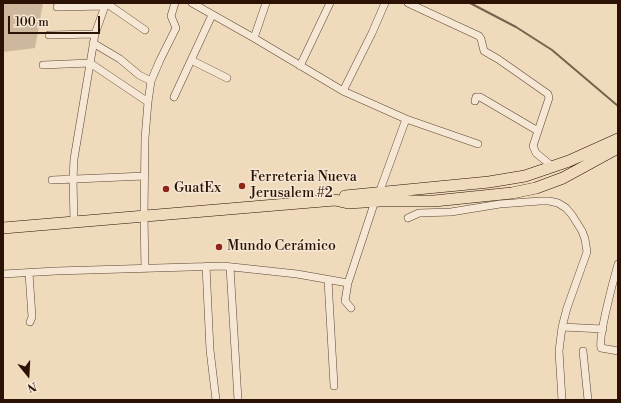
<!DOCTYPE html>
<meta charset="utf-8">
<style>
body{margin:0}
#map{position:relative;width:621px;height:403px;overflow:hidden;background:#efdabc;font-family:"Libre Bodoni",serif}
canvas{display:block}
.frame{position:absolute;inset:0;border:4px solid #2b1204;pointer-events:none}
.north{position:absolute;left:8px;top:355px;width:40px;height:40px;-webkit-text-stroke:3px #f5e7d3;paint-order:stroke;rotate:162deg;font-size:11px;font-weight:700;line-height:16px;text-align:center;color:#2b1204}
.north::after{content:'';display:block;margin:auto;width:14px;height:18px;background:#2b1204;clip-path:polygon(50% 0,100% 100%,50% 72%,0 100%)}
.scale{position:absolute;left:8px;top:16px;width:92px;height:18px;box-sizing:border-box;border:2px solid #2b1204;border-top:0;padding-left:5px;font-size:12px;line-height:14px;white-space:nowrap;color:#2b1204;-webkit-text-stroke:3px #f5e7d3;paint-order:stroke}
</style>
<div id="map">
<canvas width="621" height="403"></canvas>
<div class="frame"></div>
<div class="north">N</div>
<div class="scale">100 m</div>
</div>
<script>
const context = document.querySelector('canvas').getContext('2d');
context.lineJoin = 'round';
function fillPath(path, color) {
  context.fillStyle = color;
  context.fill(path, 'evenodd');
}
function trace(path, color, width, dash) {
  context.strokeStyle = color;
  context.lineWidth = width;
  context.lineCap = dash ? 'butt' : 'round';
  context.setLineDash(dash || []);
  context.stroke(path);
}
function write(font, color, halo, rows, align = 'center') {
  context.font = font + ' "Libre Bodoni",serif';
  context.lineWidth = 3;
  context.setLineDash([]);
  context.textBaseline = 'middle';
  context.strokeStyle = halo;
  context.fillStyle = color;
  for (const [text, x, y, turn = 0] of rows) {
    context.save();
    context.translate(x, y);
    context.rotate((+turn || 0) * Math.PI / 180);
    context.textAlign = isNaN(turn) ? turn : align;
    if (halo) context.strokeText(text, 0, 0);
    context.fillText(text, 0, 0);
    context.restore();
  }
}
fillPath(new Path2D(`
 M3,3H43L35,48L3,52Z`), '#ceb89d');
trace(new Path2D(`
 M470,3L516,27L552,50L618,106`), '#78614d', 2);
const minor = new Path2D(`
 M106,3L145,30
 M192,3L254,38L343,91L406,119L478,144
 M408,3L479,36L481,39L484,51L498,59L548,94L549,98L533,146L536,153L553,167
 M57,7L105,6
 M49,35L95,34
 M254,38L266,3
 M93,43L120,59L139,75L151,81
 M192,59L195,62L227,78
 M43,65L90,63L148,102
 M300,66L330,3
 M343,91L372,33L385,3
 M174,97L212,15
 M475,101L476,97H480L538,131
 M52,180L145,176
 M379,193L406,119
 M408,218L419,213L451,212L500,204L540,201H549L558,203L566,208L572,215L582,231L585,239L587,252L567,308L562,327L559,351L562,400
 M74,222L73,179L74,159L95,34L106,3
 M618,264C614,278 598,337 601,348L618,351
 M206,266L210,350L216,400
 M230,267L238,400
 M145,269L144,216L145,138L148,102L151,81L160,60L176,28L171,16L175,3
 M29,273L32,317L30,322
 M3,274L56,271L223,266L297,274L348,283
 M328,280L334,386
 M351,308L345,301L348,283L375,201
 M562,327L603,329
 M583,351L588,400`);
const highway = new Path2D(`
 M345,196L489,182L525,176L569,161L618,139
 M3,228L335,200L348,203L380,201H434L512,193L536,188L563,178L618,148`);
trace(minor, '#5c4432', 8);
trace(highway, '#2b1204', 12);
trace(minor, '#f5e7d3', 7);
trace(highway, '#efdabc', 11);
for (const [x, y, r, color] of [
 [242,186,4,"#8f2418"],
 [166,189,4,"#8f2418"],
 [219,247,4,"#8f2418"]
]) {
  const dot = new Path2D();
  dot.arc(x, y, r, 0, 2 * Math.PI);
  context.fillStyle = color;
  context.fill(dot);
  trace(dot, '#f5e7d3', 1.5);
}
write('14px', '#2b1204', '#f5e7d3', [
 ["Ferreteria Nueva",250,178],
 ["Jerusalem #2",250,194],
 ["GuatEx",174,189],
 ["Mundo Cerámico",227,247]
], 'left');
</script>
